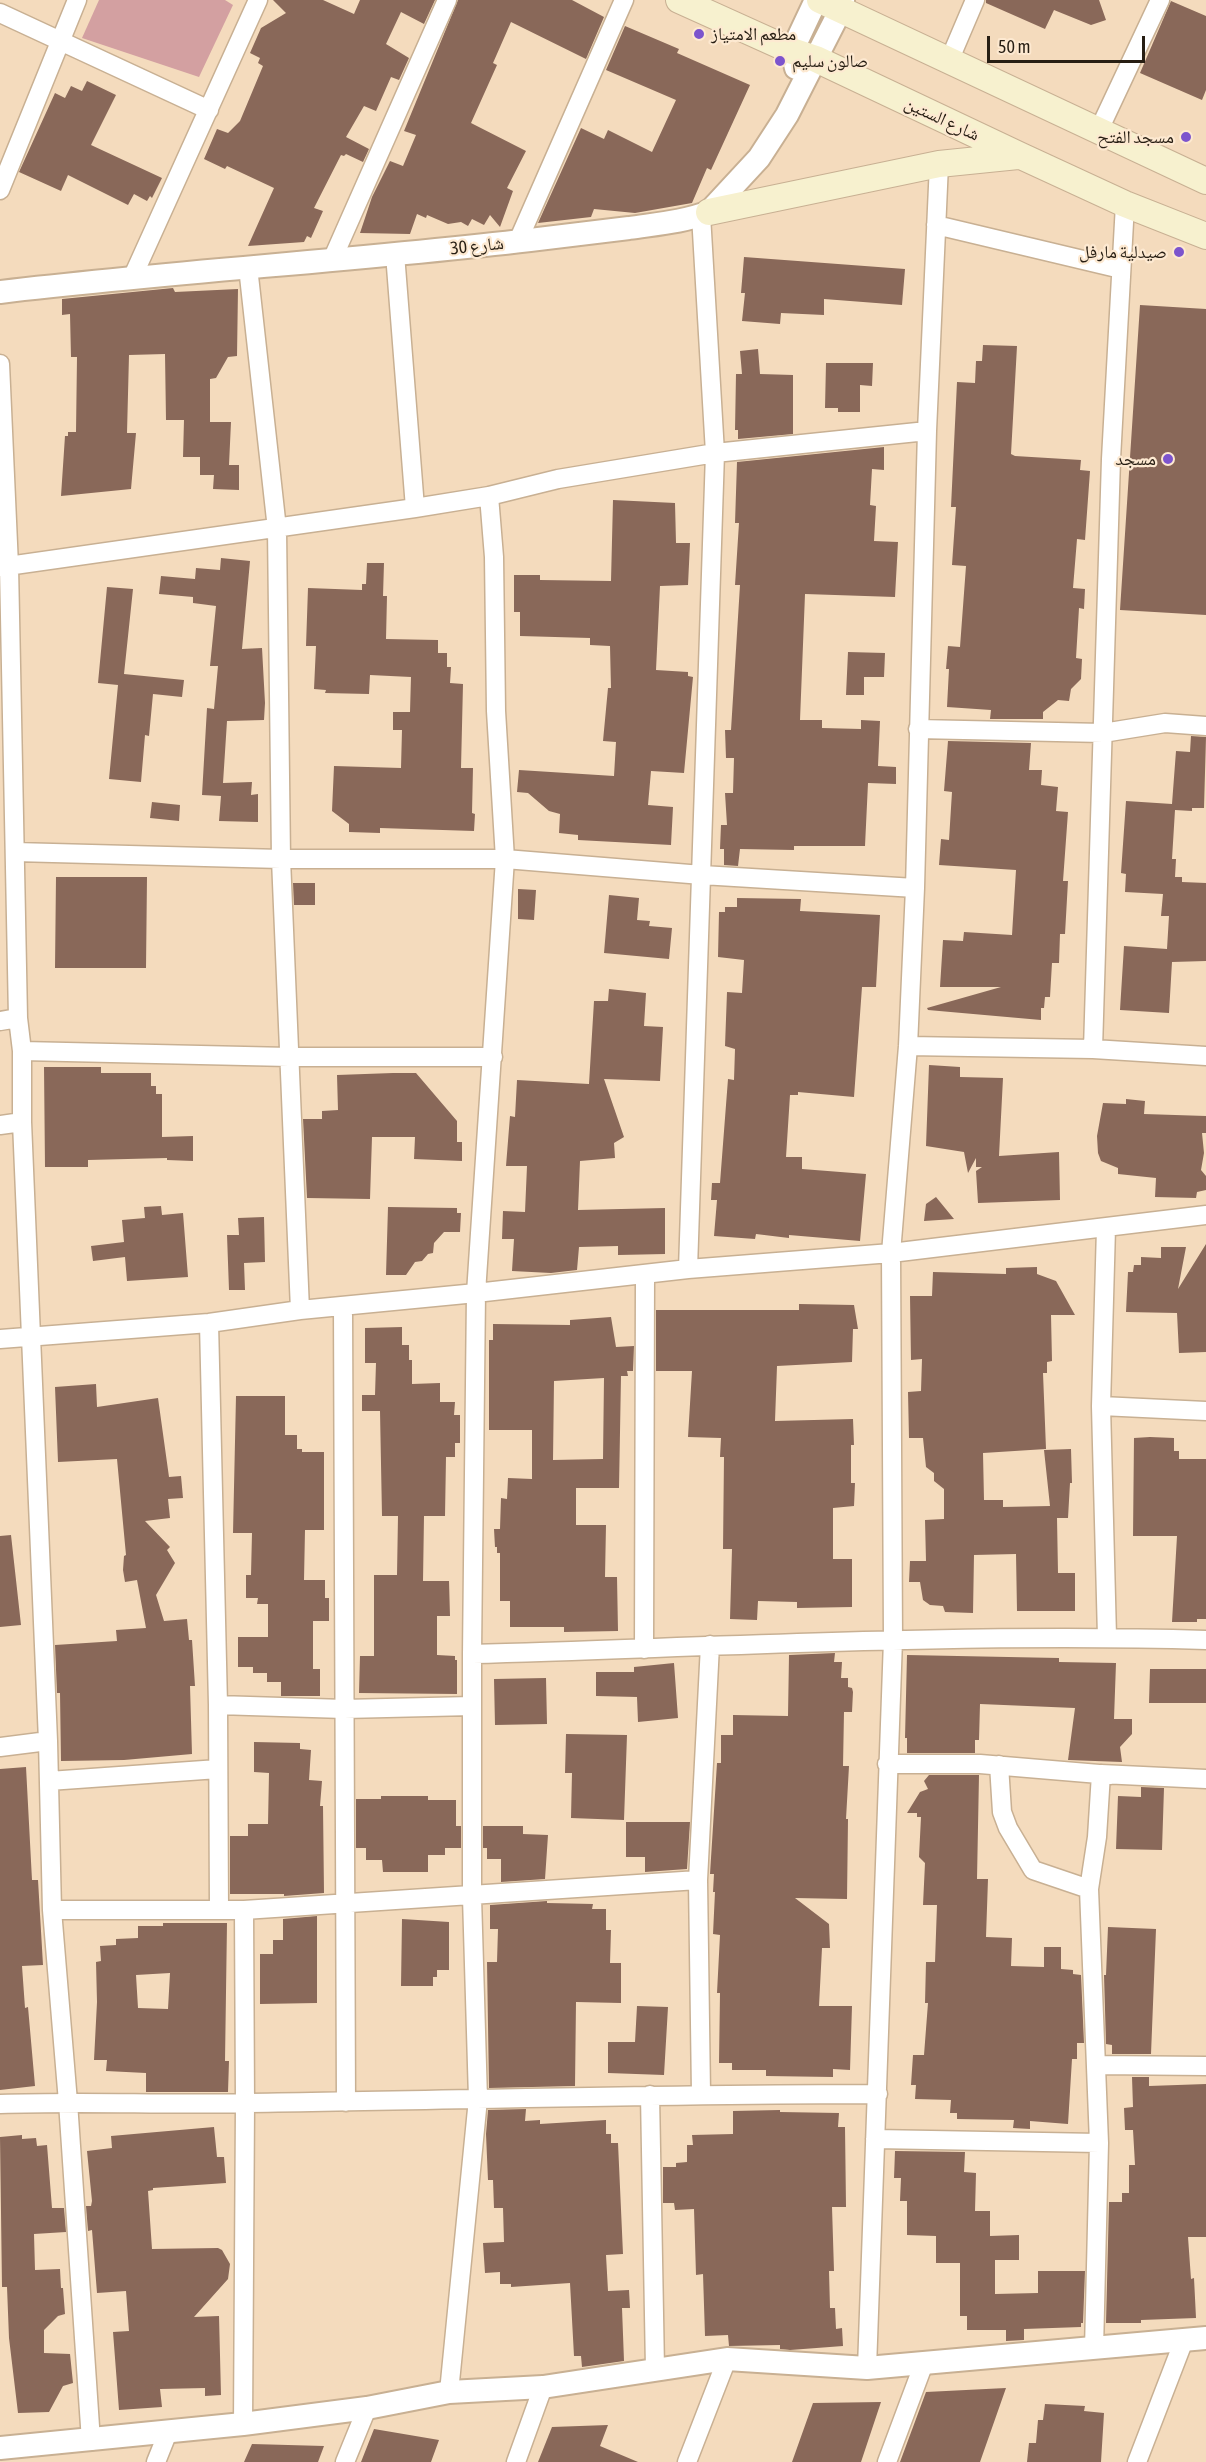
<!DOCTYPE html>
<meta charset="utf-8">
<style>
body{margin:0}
#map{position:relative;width:1206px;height:2462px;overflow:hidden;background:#f4dbbd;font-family:"Asap Condensed",sans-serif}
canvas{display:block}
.scale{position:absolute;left:987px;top:36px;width:158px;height:27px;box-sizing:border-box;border:3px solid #271e13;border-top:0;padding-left:8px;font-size:18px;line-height:21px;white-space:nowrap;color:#271e13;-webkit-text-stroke:4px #fde9d1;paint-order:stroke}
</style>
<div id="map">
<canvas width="1206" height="2462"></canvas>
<div class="scale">50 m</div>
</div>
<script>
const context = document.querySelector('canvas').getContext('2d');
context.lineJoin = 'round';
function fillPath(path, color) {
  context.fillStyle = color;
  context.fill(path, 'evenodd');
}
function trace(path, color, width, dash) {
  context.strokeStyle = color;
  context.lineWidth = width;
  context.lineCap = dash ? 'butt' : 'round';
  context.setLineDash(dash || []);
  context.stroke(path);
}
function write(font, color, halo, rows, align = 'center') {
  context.font = font + ' "Asap Condensed","Noto Naskh Arabic",sans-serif';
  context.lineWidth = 4.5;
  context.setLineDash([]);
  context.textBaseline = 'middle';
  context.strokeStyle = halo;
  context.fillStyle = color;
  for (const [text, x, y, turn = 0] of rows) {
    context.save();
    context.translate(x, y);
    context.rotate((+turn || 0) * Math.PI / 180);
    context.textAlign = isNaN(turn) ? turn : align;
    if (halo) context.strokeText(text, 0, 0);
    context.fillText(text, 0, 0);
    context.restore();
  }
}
fillPath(new Path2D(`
 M99,0H225L233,5L199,77L82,38Z`), '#d3a0a1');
fillPath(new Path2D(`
 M273,0H323L354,14L360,0H435L424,24L401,12L386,44L409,58L399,80L391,77L376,111L364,106L346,137L369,149L363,162L346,154L344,156L341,155L314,208L323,211L311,238L307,236L304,242L248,246L274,188L227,166L225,169L204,159L217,129L228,133L240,121L263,66L258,63L260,58L250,53L261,28L286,13Z
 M458,0H572L604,17L586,59L511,22L493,63L497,65L471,123L526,151L507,188L513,191L500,227L490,215L484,225L472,219L468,226L461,222L448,224L427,215L426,218L417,214L410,234L360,233L372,197L390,161L403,166L416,135L404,131Z
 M986,0H1099L1106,20L1091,25L1054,10L1045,29L986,3Z
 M1171,1L1206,16V90L1202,100L1140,73Z
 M625,26L679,49L677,53L750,85L711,170L707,168L692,203L635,213L594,209L591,217L538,223L581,128L604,139L608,130L652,152L676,100L606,70Z
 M87,81L116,95L91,145L162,178L152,198L150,196L147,201L134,194L128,205L68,175L61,191L19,172L55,93L65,98L71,86L82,91Z
 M744,257L905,269L902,305L824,299V315L781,313L780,324L742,321L745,293H741Z
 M173,288L175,292L238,289L237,356L228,357L216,378L210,379V422H231L229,465H239V490L213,489L214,475H200V457H183L184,420H166L165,354L129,355L127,433H136L131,489L61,496L65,436H68V432H76L77,357H71L70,314L62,315V299Z
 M1140,305L1206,309V615L1120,610Z
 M983,345L1017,346L1011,454L1015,456L1081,460L1080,470L1090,471L1085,540L1077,539L1073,588L1085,589L1084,609L1079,608L1076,658L1082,659L1081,679L1071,689L1069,701L1058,700L1043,712V719H990L991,710L947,707L949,669H946L948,646L960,647L966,566L952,565L956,507H951L957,382L975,383L976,361H982Z
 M758,349L760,374L793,375V434L738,439V430H735L736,374H742L740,351Z
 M826,363H873L872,386L860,385V412H838V408H825Z
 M884,447V470L872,469L870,505L876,506L874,541L898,542L895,597L805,594L800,720H822V728L861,729V720L880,721L878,766L896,767V784L868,783L865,846H794V850L740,849L738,866L724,865V849H720L721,825H727L725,793H733L734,758H726L725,730H731L740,585H735L739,523H735L737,462Z
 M613,500L675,503L676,543H690L688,585L660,586L656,670L688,672V676L693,677L684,773L651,771L648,805L673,807L671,845L578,840V835L559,833L560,814L549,811L528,793L517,792L519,770L614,776L616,742L603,741L608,688H611L610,646L590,645V638L520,636V612H514V575H540V580L611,581Z
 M221,558L250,561L242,649L262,648L265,703L264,720L227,721L223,783L252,782L251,795L258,794V822L219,821L221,796L202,795L207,708L214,709L218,666H210L216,606L193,603V597L159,594L161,576L195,579L196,568L220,570Z
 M367,563H384L383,596H387L386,639L438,640V653H447V667H451L450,683L463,684L461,768H473L472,813L475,814L474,831L380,828V833L349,832V824L332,811L334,766L401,768L402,730H393V712H410L411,677L370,675L369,694L325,693L326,690L314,689L316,646H306L308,588L362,590V584H366Z
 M107,587L133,589L124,674L184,680L182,697L153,694L149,736L145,735L141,782L109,779L118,685L98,683Z
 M848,652L885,653L884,677H864V695H846Z
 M1191,736L1206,737L1204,808H1192V811L1175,810L1172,859H1176L1175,877H1182V882L1206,883V961L1172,962L1169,1013L1120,1010L1124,946L1167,949L1169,916H1161L1163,894L1125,892L1126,874L1121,873L1126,801L1172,804L1176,751L1190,752Z
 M948,741L1031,743L1029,770H1042L1041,785L1058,787L1056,811L1068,812L1063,881H1068L1065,934H1060L1059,963H1052L1050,997H1045L1044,1008H1041V1020L928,1010L927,1008L1001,987H940L943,940L963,941L964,932L1012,935L1016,870L939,865L941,839L949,840L952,792L944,791Z
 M152,802L180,805L179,821L150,818Z
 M56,877H147L146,968H55Z
 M293,883H315V905H294Z
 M518,889L536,890L534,920L518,919Z
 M609,895L639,898L637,920L650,921L649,926L672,928L669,959L604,953Z
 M737,898L801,899L800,911L880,915L876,987H862L854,1097L798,1092V1095H790L786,1157H802V1169L866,1174L860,1241L789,1235V1238L756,1234L755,1239L714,1236L717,1200H711L712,1183H720L728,1079L734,1080L735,1049L725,1046L727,992L742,993L744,960L718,957L719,912H725V907H737Z
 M609,989L646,993L644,1026L663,1027L660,1081L604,1079L624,1137L614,1143L615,1158L580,1161L578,1210L665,1208V1254L618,1255V1246L579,1247L577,1270L551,1273L512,1271L514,1239H502L503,1211L525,1212L527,1166H506L510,1116L515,1117L517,1080L589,1084L594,1001H608Z
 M929,1065L960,1067V1077L1003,1078L999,1156L1059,1152L1060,1200L978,1203L976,1171L982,1167H976V1158L968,1173L964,1152L926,1146Z
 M44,1067H101V1073H151V1086H156V1094H162V1137L193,1136V1161L167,1160V1158L88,1160V1167H45Z
 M393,1073H416L457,1121V1142H462V1161L414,1159L415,1137H372L370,1199L307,1198L303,1119H322V1111L338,1110L337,1075Z
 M1126,1099L1145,1101L1144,1114L1206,1116V1133H1202L1204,1153L1201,1170L1206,1176V1190L1197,1192L1196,1198L1155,1197L1156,1178L1118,1174V1168L1101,1161L1098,1153L1097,1136L1103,1103L1126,1104Z
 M936,1197L954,1219L924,1221L926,1204Z
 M161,1206L162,1215L183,1213L188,1277L127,1281L125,1257L93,1261L91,1246L124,1242L122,1220L145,1218L144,1207Z
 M388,1207L457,1208V1213H461L460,1232H444L434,1243L433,1253L428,1254L422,1261L415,1262L406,1275H386Z
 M264,1217L265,1262L244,1263L245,1290H229L227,1235H239L238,1218Z
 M1206,1244V1352L1179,1353L1177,1313L1126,1312L1128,1272H1133L1134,1265H1141V1257L1161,1258V1247H1186L1178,1289Z
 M1037,1267V1274L1056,1281L1075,1315H1051L1052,1361L1047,1362V1373H1043L1046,1449L983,1453L984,1500H1003V1507L1050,1506L1044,1450L1071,1449L1072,1483H1070L1068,1518H1057L1058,1573H1075V1611H1017L1016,1554L974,1555L973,1613L945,1612L943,1606L930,1605L923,1600L920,1582H909L910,1561H926L925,1520L944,1519V1489L934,1481V1473L926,1467L923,1438H909L908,1392L921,1391L922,1359L911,1360L910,1296H932L933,1272L1006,1274V1268Z
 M799,1304L854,1305L858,1329H853L852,1362L777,1366L775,1421L853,1419L854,1445H851V1483H855L854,1506L833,1508V1559H852V1607L797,1608V1602L758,1601L757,1620L730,1619L732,1549H723L724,1457H720L721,1438L688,1437L692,1371H656V1310H799Z
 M611,1317L616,1347L634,1346L633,1371H627L628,1376H621L619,1488H576V1525H606L605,1577H617L618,1631L564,1632V1627H510V1601H500V1553H497V1547H495L494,1529H500L501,1498L507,1499L508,1478L532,1479V1430H489V1340H493V1324L570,1325V1320ZM604,1378L603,1459L553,1460L554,1381Z
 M402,1327V1345H409V1360H412V1384L440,1383V1402H455L454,1415H460V1443H455V1457H446L445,1516H424L423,1581H449L450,1616H437V1655L455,1656V1660H457V1694L359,1693L360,1656H374V1575H397L398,1516H382L380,1411H362V1395H375L376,1363H365V1328Z
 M96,1384L97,1407L158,1398L169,1477L181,1476L183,1498L168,1499L170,1518L145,1521L170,1547L167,1550L175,1563L156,1595L164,1621L187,1619L189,1640H192L195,1686H190L192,1754L124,1760L61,1761L60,1693H57L55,1645L117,1641L116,1630L146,1628L137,1580L125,1582L123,1570L124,1556L126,1555L117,1459L58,1462L55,1387Z
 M236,1396H285V1435H297V1449H302V1452H324V1530H305L304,1580H325V1598H329V1621H313V1669H320V1696H281V1682H267V1673H253V1667H238V1637H268V1604H257L258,1598H246V1575H251L252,1533H233Z
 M1150,1437L1174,1438V1451H1179V1459H1206V1619H1197V1622H1172L1177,1536H1133L1134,1438Z
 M11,1535L21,1625L0,1627V1536Z
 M835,1653L834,1662H842L841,1678H848V1687L852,1688L853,1692L852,1712H844L843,1766H849L846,1819H848L847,1899L795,1898L829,1924L830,1948H822L819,2006H852L850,2070L833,2069V2077L766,2076V2070H732V2063H719L720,1993H717L720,1935L713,1934L715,1892H713L714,1874H710L717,1763H721V1735H733V1715L788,1716L789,1655Z
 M907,1655L1059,1658V1662L1116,1663L1114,1719H1132V1734L1120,1747L1122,1762L1068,1760L1075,1708L980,1704L979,1740H975V1753H907V1738H905Z
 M674,1663L678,1718L638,1722L637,1697L596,1696V1672H634V1667Z
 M1150,1669H1206V1703H1149Z
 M546,1678L547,1724L495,1725L494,1679Z
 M566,1734L627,1735L624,1820L571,1818L572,1773H565Z
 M254,1742L300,1743V1749L311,1750L309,1780L322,1781L320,1806H323L324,1893L284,1896V1894H230V1836H248V1824H268L269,1773L254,1772Z
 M26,1767L32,1880H38L43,1965L22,1966L25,2008L28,2007L35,2086L0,2090V1769Z
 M929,1775H979L977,1879H988L986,1937L1012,1938L1011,1966L1044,1967V1947H1061V1969L1073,1970V1974L1081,1975L1084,2043H1077V2059H1072L1068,2124L1030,2121V2129L1013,2128L1014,2120L957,2119V2113H950L951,2100L915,2099L916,2085H911L913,2055H924L928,2003H925L926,1962H935L937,1905H923L925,1863L919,1857L921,1817H917V1813H907L920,1792L928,1789L924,1781Z
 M1141,1787L1164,1788L1162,1850L1116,1849L1118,1796L1141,1797Z
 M381,1796H428V1800H456V1826H461V1848H445V1855H428V1872H383L382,1860H366V1848H356V1799H381Z
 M626,1822H690L687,1869L645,1872V1857H626Z
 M483,1826H523V1834L548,1835L545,1879L501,1882V1859H487V1848H483Z
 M547,1901V1903L593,1904L592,1909H606V1930H611L610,1963H621V2003L576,2002L575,2086L489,2088L487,1962H497L498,1929H490V1905Z
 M317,1916V2003L260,2004V1954H273V1940H283V1919Z
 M402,1919L449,1922V1970H437V1977H433V1986H401Z
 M163,1923H227L225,2061H229L228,2092H146V2073L106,2071L107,2060H94L97,2002L96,1962L101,1961L100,1946L116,1945V1939L138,1938V1926H163ZM170,1973L168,2009L138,2008L136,1975Z
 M1108,1927L1156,1929L1151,2054H1112V2045L1106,2044L1104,1975H1106Z
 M637,2006L668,2007L664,2075L608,2073V2042H635Z
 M1132,2077H1149V2086L1206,2084V2237H1188L1191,2279L1194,2278L1196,2318L1141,2320V2323H1106L1109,2202H1122V2193H1129V2165H1135L1133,2130H1125L1124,2108L1133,2107Z
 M526,2109L525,2121L540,2120V2124L606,2120V2134H611V2143H618L623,2254L606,2255L608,2291L629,2290L630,2308H622L624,2361L582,2367L581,2356H574L570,2283L511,2287V2284H500V2272L485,2273L483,2243L504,2242L503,2208H494L493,2180H488L486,2134L488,2110Z
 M780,2110V2112L839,2113L838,2127H845L846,2207H832L834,2271H829L830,2308H835L836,2329L842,2328L843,2346L790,2350L780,2349V2345L729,2346L728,2335L705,2336L703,2274L696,2275L694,2209L675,2210L674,2203H663V2167H676V2163L687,2162V2145H693L692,2135L733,2134V2111Z
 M214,2127L217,2157H224L226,2183L153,2188V2190L148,2191L152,2249L218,2248L222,2250L230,2264L228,2279L194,2317L219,2316L221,2395L205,2396V2388L160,2389L162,2407L119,2410L113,2332L129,2331L126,2291L97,2293L92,2230L88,2231L86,2206H91L92,2201L87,2151L112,2148L111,2136Z
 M22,2135V2139L36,2138L37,2146L47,2145L52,2208H64L66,2232L34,2234L35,2270L60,2269L61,2288H63L65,2314L58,2316L44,2330V2353L70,2354L73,2383L63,2386L49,2412L18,2413L9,2338L7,2287H2L0,2137Z
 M895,2151L965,2152L964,2172L976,2173L975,2211H990V2236L1019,2235V2260H995V2294L1038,2293V2271H1085L1083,2323H1081V2327L1024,2329V2340L1006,2341V2330H967V2316H960V2263H936V2236L907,2235V2201H900L901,2178H894Z
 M1006,2388L980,2462H900L926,2392Z
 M881,2402L861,2462H792L813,2403Z
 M1045,2404L1085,2406L1084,2411L1104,2413L1101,2462H1027L1029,2443H1036L1038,2420H1043Z
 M608,2425L600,2446L638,2462H538L552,2427Z
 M374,2429L439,2440L431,2462H361Z
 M252,2444L324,2446L318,2462H244Z`), '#896859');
const minor = new Path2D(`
 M0,13L209,110
 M949,61L975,0
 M1098,132L1160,0
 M0,190L77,0
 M936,225L1121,269
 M518,241L624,0
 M395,254L415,508
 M332,260L447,0
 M248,267L277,529L281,859L300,1310
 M133,276L258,0
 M0,364L9,566L18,1018L22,1051V1122L48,1741L52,1910L68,2102L91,2441
 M0,567L415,508L489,496L558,479L715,453L927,431
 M918,729L1103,733L1165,723L1206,726
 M15,852L281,859H505L702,875L915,888
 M0,1021L18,1018
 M908,1046L1093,1049L1111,459L1125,204
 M1093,1049L1206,1056
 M22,1051L289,1057H493
 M0,1125L22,1122
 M1106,1228L1101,1406L1107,1637
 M688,1269L715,453L701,215
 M343,1306L346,2102
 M209,1323L218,1705L219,1910
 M0,1339L209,1323L300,1310L476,1293L688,1269L891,1253L1206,1215
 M1101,1406L1206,1411
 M644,1649L645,1274
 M472,1654C716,1647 961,1633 1206,1640
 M218,1705L344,1709L472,1706
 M0,1747L48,1741
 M887,1764H980L1111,1775
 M999,1765L1002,1812L1008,1828L1033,1870L1089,1889
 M49,1781L218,1769
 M52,1910H244L245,2104L243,2424
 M244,1910L698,1880
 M1097,2065L1206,2066
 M701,2094L698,1880L710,1645
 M650,2095L655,2369
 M0,2104C83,2101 166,2105 249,2103C459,2100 668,2094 878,2094
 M875,2139L1099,2143
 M1094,2349L1099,2143L1089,1889L1097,1837L1101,1774L1206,1779
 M867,2368L893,1640L891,1253L908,1046L915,888L927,431L939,164
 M449,2392L478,2099L472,1897V1654L476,1293L505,859L496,711L494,557L489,496
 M156,2462L168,2432
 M345,2462L367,2408
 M516,2462L543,2387
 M687,2462L727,2359
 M887,2462L924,2363
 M1137,2462L1184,2340`);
const tertiary = new Path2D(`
 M796,68L792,51L816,0
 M0,292C176,271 353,261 530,240C563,236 596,232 629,228C655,224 684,222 709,212L759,158L787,115L841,9L843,0
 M0,2448L243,2424L367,2408L449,2392L543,2387L727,2359L867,2368L1206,2338`);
const secondary = new Path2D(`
 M679,0L792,51L816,59L1021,156L1125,204L1206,236
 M820,0L1206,181
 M709,212L939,164L1018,156`);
trace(minor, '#c8b093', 21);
trace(tertiary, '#c8b093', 26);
trace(secondary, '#c8b093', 28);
trace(minor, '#fff', 18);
trace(tertiary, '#fff', 22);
trace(secondary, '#f7f1cf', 26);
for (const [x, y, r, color] of [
 [699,34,6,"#7c54cd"],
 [780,61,6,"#7c54cd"],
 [1186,137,6,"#7c54cd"],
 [1179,252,6,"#7c54cd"],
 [1168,459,6,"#7c54cd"]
]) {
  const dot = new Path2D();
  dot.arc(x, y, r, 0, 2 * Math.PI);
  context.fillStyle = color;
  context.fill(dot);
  trace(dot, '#fde9d1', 2);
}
write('18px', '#271e13', '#fde9d1', [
 ["مطعم الامتياز",711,34,"left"],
 ["صالون سليم",792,61,"left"],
 ["مسجد الفتح",1174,137],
 ["صيدلية مارفل",1167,252],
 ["مسجد",1156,459]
], 'right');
write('18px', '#271e13', '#fde9d1', [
 ["شارع الستين",942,119,25],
 ["شارع 30",477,246,-6]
]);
</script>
